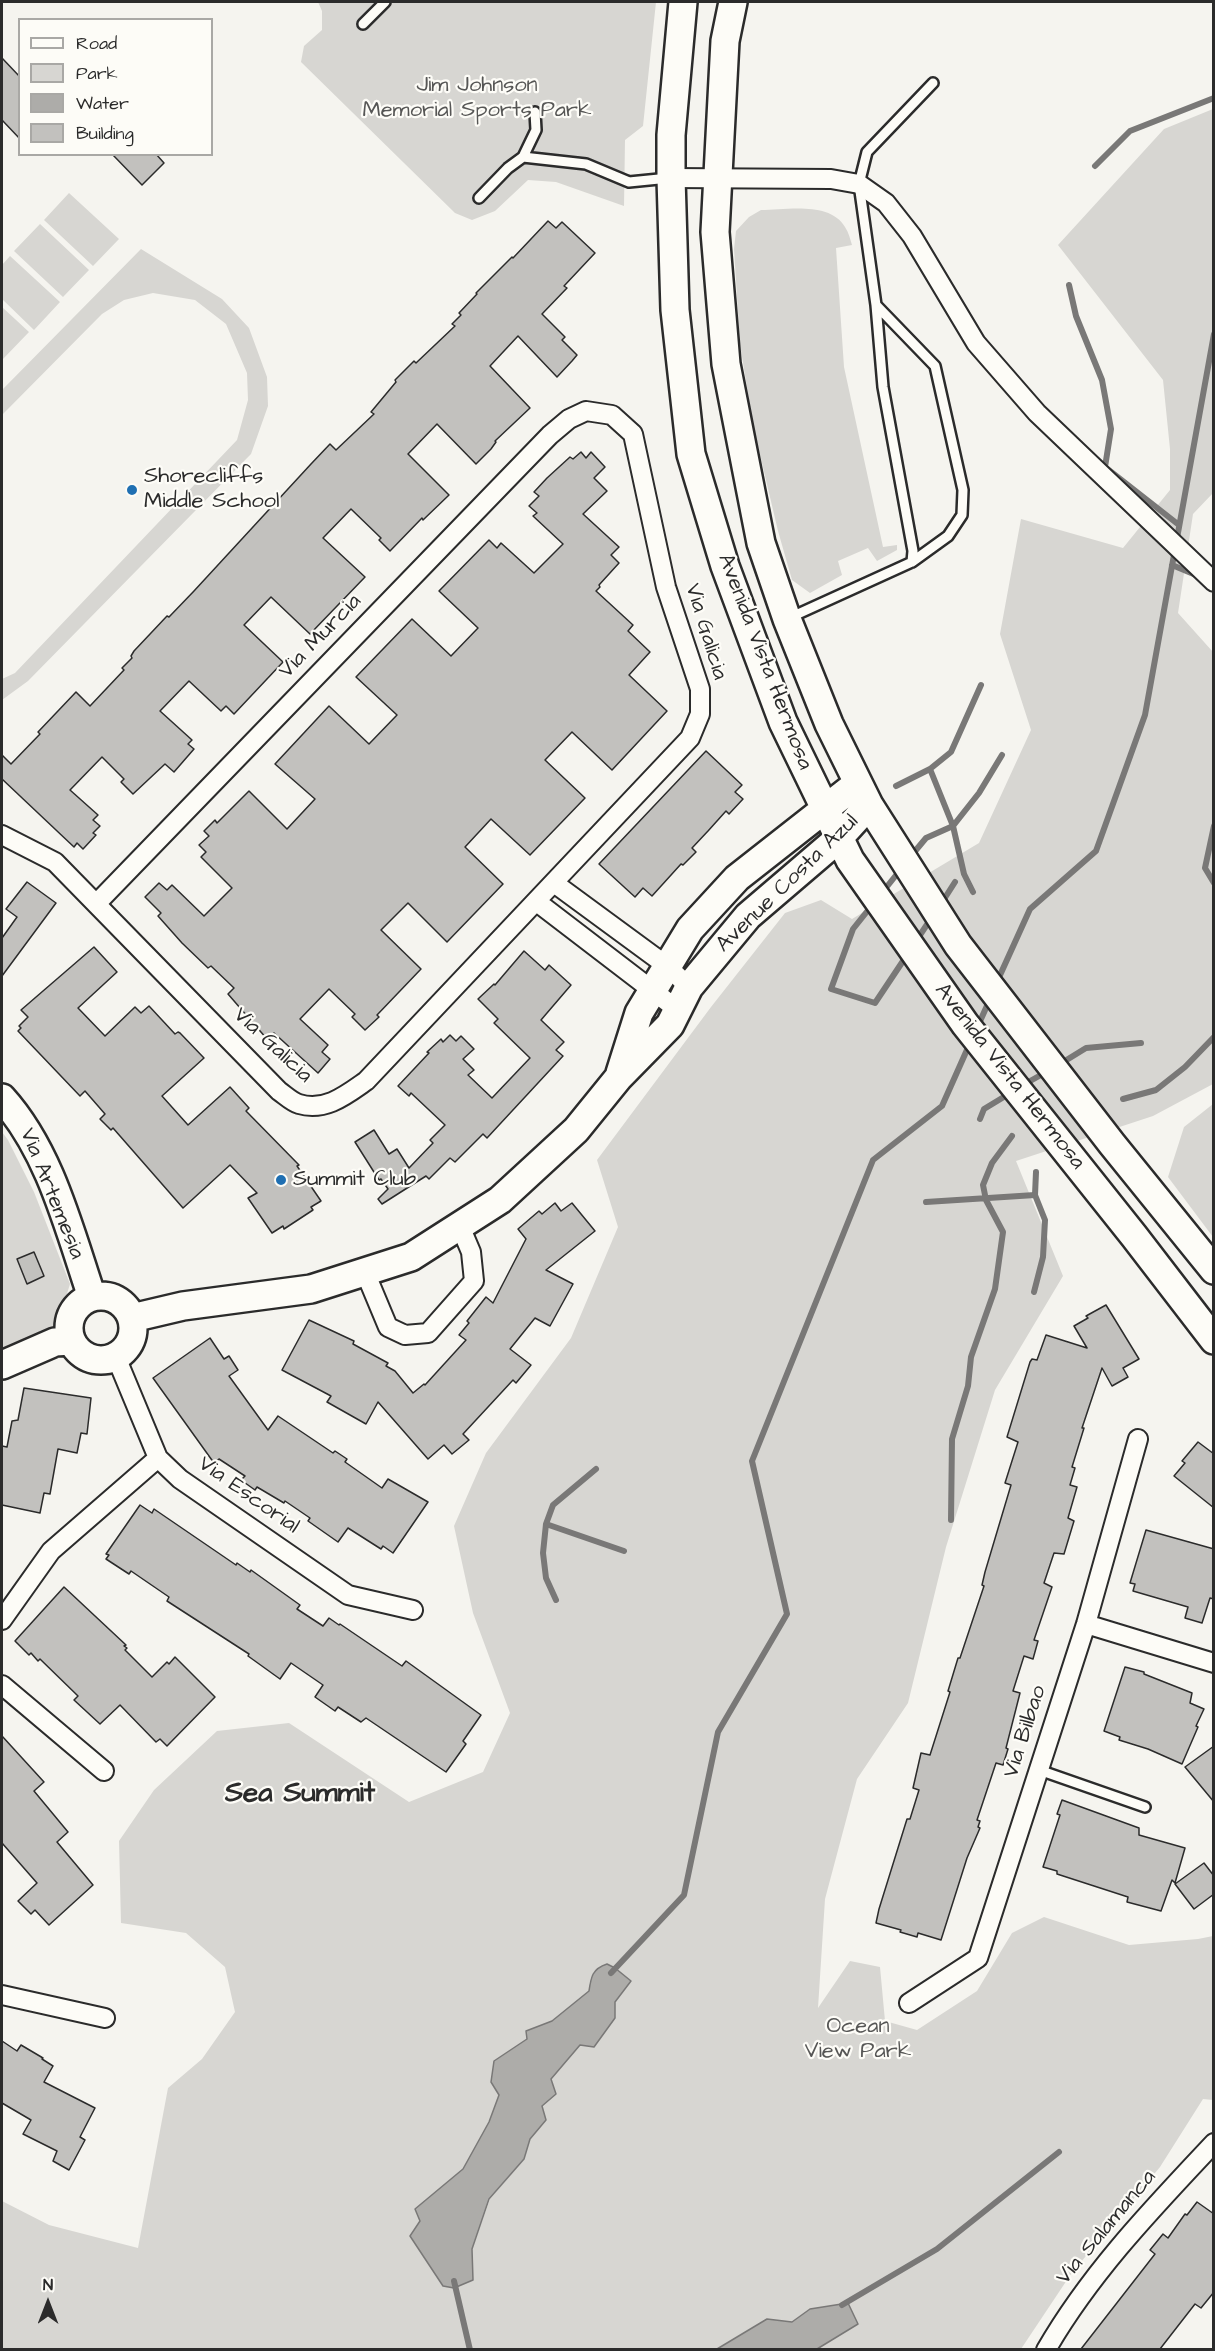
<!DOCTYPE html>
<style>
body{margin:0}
#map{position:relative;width:1215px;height:2351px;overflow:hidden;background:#f5f4ef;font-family:"Architects Daughter",sans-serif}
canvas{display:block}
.frame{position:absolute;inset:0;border:3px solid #2b2b2b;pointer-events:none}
.legend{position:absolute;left:18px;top:18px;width:195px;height:138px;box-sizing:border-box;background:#fdfcf7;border:2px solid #a9a8a5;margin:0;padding:8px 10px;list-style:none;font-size:18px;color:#2b2b2b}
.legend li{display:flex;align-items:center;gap:12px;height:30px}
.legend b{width:30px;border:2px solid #a9a8a5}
.north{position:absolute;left:18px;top:2273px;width:60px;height:60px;-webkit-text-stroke:4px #fdfcf7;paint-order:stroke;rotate:0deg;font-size:16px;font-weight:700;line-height:24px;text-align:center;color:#2b2b2b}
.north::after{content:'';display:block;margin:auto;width:21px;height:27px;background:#2b2b2b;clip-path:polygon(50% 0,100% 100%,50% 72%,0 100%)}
</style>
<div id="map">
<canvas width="1215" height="2351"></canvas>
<div class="frame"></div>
<ul class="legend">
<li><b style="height:8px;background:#fdfcf7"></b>Road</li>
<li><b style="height:16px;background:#d7d6d2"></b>Park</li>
<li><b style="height:16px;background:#adaca9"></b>Water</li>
<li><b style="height:16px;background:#c2c1be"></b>Building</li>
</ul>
<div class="north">N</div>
</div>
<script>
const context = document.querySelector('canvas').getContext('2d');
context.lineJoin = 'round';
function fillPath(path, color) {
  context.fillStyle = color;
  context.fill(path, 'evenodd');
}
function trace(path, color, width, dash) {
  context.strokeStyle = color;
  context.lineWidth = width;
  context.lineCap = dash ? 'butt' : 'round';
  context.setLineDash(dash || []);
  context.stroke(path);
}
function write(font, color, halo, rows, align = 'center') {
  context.font = font + ' "Architects Daughter",sans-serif';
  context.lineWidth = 4.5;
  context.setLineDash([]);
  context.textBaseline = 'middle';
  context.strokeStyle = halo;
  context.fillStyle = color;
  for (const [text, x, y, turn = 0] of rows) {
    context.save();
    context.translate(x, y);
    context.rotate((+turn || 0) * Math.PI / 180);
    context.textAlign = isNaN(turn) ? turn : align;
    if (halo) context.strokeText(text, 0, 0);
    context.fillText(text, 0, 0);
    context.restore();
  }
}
fillPath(new Path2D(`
 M318,2H656L643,126L625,140L624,206L556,182L528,180L495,211L472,220L455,213L301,62L304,46L322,30V11Z
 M1213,109V493L1193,514L1178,613L1213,652V1084L1153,1116L1016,1161L1063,1276L995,1390L946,1547L908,1703L857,1779L825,1899L818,2008L850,1961L880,1967L885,2021L917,2030L977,1991L1012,1933L1044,1917L1129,1945L1198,1939L1213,1936V2100L1203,2099L1160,2167L1071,2274L1021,2349H817L858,2324L811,2309L792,2322L767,2319L717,2349H2V2201L49,2225L138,2248L168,2088L202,2059L235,2012L225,1967L186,1933L121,1923L119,1841L154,1790L217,1731L289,1723L409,1802L483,1772L510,1713L473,1613L454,1526L486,1453L571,1338L618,1227L597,1160L711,1007L785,913L821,900L852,919L979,843L1031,730L1000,634L1021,519L1123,548L1170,490V449L1163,380L1058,245L1164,129ZM607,1964L615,1968L631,1981L551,2079L542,2106L546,2120L530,2139L524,2159L490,2199L472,2249L473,2280L443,2286L410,2236L420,2221L416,2209L463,2169L489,2122L499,2095L494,2061L527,2039L526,2031L552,2021L589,1991C590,1976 593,1969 607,1964Z
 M69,193L119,239L93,266L44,220Z
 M761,210C786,210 830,201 845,227C849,233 850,239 852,245L836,248L844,367L883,547L897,545V550L877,561L868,548L838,561L842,575L810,593L792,580L778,531L753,425L740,344L734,249L736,231L749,217Z
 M40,224L89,270L63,297L14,251Z
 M141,249L222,299L249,328L267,377L268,406L251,454L28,681L2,700V679L15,673L237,440L248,400L247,373L226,324L195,300L153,293L124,300L102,314L2,415V390Z
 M10,256L60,302L34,330L2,299V265Z
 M2,307L29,332L3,359L2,358Z
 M1213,1104V1237L1168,1177L1184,1127Z
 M2,1132L8,1140L34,1192L70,1284L56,1329L2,1355Z`), '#d7d6d2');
const water = new Path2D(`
 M607,1964L615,1968L631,1981L615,2002V2018L594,2047L580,2045L551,2079L556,2094L542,2106L546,2120L530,2139L524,2159L489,2199L472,2249L473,2280L454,2288L443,2286L410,2236L420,2221L415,2209L463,2169L489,2122L499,2095L491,2082L494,2061L527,2039L526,2031L552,2021L589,1991C591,1977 592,1969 607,1964Z
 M848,2303L858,2324L817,2349H717L767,2319L792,2322L810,2309Z`);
fillPath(water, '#adaca9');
trace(water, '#797877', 1.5);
trace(new Path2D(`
 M1095,166L1130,131L1214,98
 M1069,285L1076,316L1102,380L1111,429L1105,467L1179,525
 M1172,565L1196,575
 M930,769L953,826L964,874L973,892
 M896,786L930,769L951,752L981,685
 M1214,826L1205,868L1214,883
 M911,856L926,838L953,826L979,793L1002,755
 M881,894L901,869
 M873,904L853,929L831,989L875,1003L907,955
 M941,904L955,882
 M916,941L932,917
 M996,984L1030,909L1096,851L1145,715L1214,334
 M977,1028L990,999
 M1060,1064L1086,1048L1141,1043
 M1023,1085L1048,1071
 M1123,1099L1156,1090L1185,1067L1214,1037
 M980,1119L984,1109L1012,1092
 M926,1202L1035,1195
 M1034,1292L1043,1257L1045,1220L1035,1195L1036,1172
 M951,1520L952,1439L968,1386L971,1357L995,1289L1003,1232L986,1200L983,1185L992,1163L1012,1136
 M546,1524L624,1551
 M556,1600L546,1578L543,1553L546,1524L553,1505L596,1469
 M611,1973L684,1895L718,1732L787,1614L752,1461L873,1160L942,1106L970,1043
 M454,2281L470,2350
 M842,2305L937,2249L1059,2152`), '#797877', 6);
const building = new Path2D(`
 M2,58L20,77V139L2,120Z
 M112,154H156L164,163L142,185Z
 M548,221L556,228L562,222L595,253L564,286L567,288L542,314L565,337L562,340L577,355L572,361L557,377L518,336L490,366L530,408L495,441L496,442L491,449L476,464L437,424L408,454L449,495L423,520L422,518L390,551L379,540L381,538L351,509L323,538L365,577L310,634L271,597L244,625L283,662L234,714L226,706L221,711L189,681L160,711L192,740L188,744L194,749L174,772L165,764L133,794L121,782L124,779L102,757L70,790L98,815L93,820L100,826L93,833L96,835L83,849L77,843L74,847L2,779V755L11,764L40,734L38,732L76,692L90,706L124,670L122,668L132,658L131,656L134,651L167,616L169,617L194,591L311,464L330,444L336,450L374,414L371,412L396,382L395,380L414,361L416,363L455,326L452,324L461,315L459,313L477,294L476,293L512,257L513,258Z
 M581,452L586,458L591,452L605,467L594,478L607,491L583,514L619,547L611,555L619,563L599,585L600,587L596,591L633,625L628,631L650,652L629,675L667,711L612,770L572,732L545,760L585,798L530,855L491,819L465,847L503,884L447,942L408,903L381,930L421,969L377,1015L379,1017L365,1030L352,1017L355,1014L329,989L300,1019L328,1045L322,1052L330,1059L318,1073L274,1033L267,1039L228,994L234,988L211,966L208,968L182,943L158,916L161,913L145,897L159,883L167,890L172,885L204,916L232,888L201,857L206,852L199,845L209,836L204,831L215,820L217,823L249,791L287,829L315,799L275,764L329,706L369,744L397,715L356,677L412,619L451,656L478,628L439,591L489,540L497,548L501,543L534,573L563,544L533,516L537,513L529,506L539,496L534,492L547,478L570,457L573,459Z
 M706,751L742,785L735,792L743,799L729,814L726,811L708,831L692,848L696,852L683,865L681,864L652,896L643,888L635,897L599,864Z
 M27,882L56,903L2,976V938L17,917L6,909Z
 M94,947L117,972L78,1008L105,1036L135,1007L141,1013L149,1006L175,1034L178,1032L180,1033L204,1058L162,1096L188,1125L230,1087L249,1108L246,1111L299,1165L297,1166L321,1201L311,1207L313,1210L284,1229L283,1226L272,1233L248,1198L257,1193L230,1165L183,1208L113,1128L111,1130L100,1119L105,1114L85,1091L80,1096L18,1031L21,1028L19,1026L28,1017L21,1010Z
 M524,951L545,970L549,965L571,985L541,1020L564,1042L556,1050L563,1056L487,1138L483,1134L455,1162L450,1158L429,1179L426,1176L382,1204L378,1199L388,1189L381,1179L379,1180L355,1142L374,1130L389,1154L397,1149L409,1168L433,1143L430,1140L445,1125L411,1093L409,1096L398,1086L429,1053L427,1052L441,1039L443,1042L450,1035L456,1041L461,1036L474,1049L463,1059L474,1070L468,1075L492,1098L530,1058L494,1023L498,1019L478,999L494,984L495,985Z
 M555,1203L561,1211L572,1203L595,1231L546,1270L573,1284L550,1326L535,1318L510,1349L531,1365L516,1383L513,1380L463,1434L469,1440L452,1454L444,1445L428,1459L378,1402L366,1424L327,1402L331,1396L282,1370L309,1320L354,1341L353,1344L388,1363L386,1366L395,1371L413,1393L424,1384L425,1385L466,1340L459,1335L469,1323L467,1321L486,1297L493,1303L526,1239L518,1229L539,1211L542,1214Z
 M34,1252L44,1276L27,1284L17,1259Z
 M1106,1305L1139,1359L1123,1368L1128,1377L1112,1386L1102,1368L1082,1428H1084L1072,1467L1075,1468L1070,1485L1077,1487L1068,1518L1074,1521L1064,1554L1054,1553L1044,1583L1052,1587L1034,1640L1038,1641L1033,1659L1024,1656L1013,1691L1020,1693L1006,1748L1008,1749L1003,1765L996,1763L977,1820L980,1821L978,1827L980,1828L967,1858L941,1940L918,1933L917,1937L900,1932L901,1930L876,1923L879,1909L907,1819H910L919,1790L913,1788L921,1753L930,1755L950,1692L948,1691L958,1658H960L984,1586L982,1585L985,1572L1011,1485L1005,1483L1018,1442L1007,1437L1030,1362L1032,1359L1037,1360L1046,1335L1087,1348L1074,1326L1088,1318L1086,1316Z
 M210,1338L224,1359L229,1356L238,1370L229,1376L268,1430L278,1416L333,1453L335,1451L347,1459L345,1462L382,1488L388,1479L428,1502L393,1553L383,1546L381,1549L348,1528L338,1542L308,1521L310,1518L285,1501L284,1503L257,1487L255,1490L241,1480L245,1476L219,1459L214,1463L153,1378Z
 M24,1388L91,1398L87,1434L81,1433L77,1453L58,1449L50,1494L44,1493L40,1513L2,1505V1446L7,1447L12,1421L18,1420Z
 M1198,1442L1214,1454V1508L1174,1476L1185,1463L1182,1461Z
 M140,1505L152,1513L154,1509L236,1565L237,1563L250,1572L251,1570L300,1605L297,1609L323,1626L329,1618L339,1625L340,1624L402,1666L406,1661L481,1715L463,1741L466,1744L446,1772L366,1718L361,1722L338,1707L335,1711L315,1697L323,1685L291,1663L280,1679L248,1656L249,1654L167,1601L169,1597L131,1571L129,1574L106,1559L109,1555L106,1554Z
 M1146,1530L1214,1549V1599L1210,1598L1202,1623L1185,1618L1188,1607L1133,1591L1135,1584L1130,1583Z
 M64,1587L126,1645L124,1646L127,1648L125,1650L152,1677L167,1662L169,1664L175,1657L215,1697L167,1746L160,1739L156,1742L120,1705L100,1724L74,1700L78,1696L40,1659L38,1661L31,1653L29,1655L15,1641Z
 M1125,1667L1144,1672V1674L1192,1693L1190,1703L1204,1709L1196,1726L1198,1727L1182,1764L1148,1749L1119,1740L1120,1737L1104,1731Z
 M2,1736L44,1782L34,1791L68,1832L57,1842L93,1885L49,1925L35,1910L31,1914L18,1901L37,1883L2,1843Z
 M1214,1746V1802L1185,1767Z
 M1062,1800L1139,1828V1835L1185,1848L1175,1883L1172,1880L1161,1911L1127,1902L1128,1897L1057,1874V1871L1043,1867L1060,1815L1057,1814Z
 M1204,1863L1214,1876V1894L1194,1909L1175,1884Z
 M2,2041L17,2051L21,2045L43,2058L42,2059L53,2066L44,2082L95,2108L80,2137L85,2140L69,2170L53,2161L57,2151L23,2134L31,2120L2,2103Z
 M1197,2202L1214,2214V2292L1201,2308L1195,2304L1160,2349H1081L1155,2254L1150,2250L1163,2234L1168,2238L1185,2214L1187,2215Z`);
fillPath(building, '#c2c1be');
trace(building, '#2b2b2b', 1.5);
const lane = new Path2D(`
 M363,24L385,2
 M523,157L536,130L535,112
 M479,198L508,168L523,157L586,164L629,182L669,178
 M876,305L935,366L963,490L962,515L948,536L912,562
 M789,618L912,562L913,551L883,387L876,305L859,184L867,152L933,83
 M1039,1770L1145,1807`);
const street = new Path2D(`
 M671,178L831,179L859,184L886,203L912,236L976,343L1037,413L1214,582
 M2,835L55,862L279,1091C285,1095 292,1102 299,1104C325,1112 346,1095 366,1081L690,738L700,714V689L666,587L633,434L612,415L586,411L569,419L550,435L97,903
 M554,883L667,966L689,987
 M537,902L678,1010
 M365,1272L388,1327L405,1335L428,1333L474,1281L471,1252L460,1226
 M116,1357L158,1458L180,1479L348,1595L413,1610
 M2,1620L51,1551L158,1458
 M1086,1624L1214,1663
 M2,1685L104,1771
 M2,1995L105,2018
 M909,2003L978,1958L1086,1624L1138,1439
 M1046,2350C1091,2272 1153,2208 1214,2143`);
const secondary = new Path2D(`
 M683,2L671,135V178L675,310L691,454L725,566L783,722L850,860L965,1024L1134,1236L1214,1340
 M733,2L725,41L715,232L726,364L761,543L787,619L829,724L869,805L958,945L1112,1144L1214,1270
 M620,1073L639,1013L690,929L737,878L858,783
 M2,1098C50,1151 69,1229 92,1297
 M69 1328a32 32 0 1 1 64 0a32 32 0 1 1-64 0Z
 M132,1318L183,1306L311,1289L411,1257L500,1200L576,1130L619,1077L670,1025L689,987L748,916L838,839L869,805
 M2,1365L55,1342L71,1341`);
trace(lane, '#2b2b2b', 14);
trace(street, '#2b2b2b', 22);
trace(secondary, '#2b2b2b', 32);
trace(lane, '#fdfcf7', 9);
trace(street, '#fdfcf7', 18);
trace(secondary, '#fdfcf7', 27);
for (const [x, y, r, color] of [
 [132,490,6,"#1f6fb2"],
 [281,1180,6,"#1f6fb2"]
]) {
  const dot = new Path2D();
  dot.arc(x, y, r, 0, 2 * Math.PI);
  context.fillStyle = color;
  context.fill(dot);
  trace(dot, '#fdfcf7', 2);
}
write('22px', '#565655', '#fdfcf7', [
 ["Jim Johnson",477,86],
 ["Memorial Sports Park",477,111],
 ["Ocean",858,2027],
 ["View Park",858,2052]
]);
write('22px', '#2b2b2b', '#fdfcf7', [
 ["Shorecliffs",144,477],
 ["Middle School",144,502],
 ["Summit Club",293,1180]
], 'left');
write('22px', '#2b2b2b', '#fdfcf7', [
 ["Via Galicia",705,632,73],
 ["Via Murcia",321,637,-46],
 ["Avenida Vista Hermosa",764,662,69],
 ["Avenue Costa Azul",788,884,-44],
 ["Via Galicia",272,1046,43],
 ["Avenida Vista Hermosa",1009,1077,52],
 ["Via Artemesia",51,1194,68],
 ["Via Escorial",248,1496,35],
 ["Via Bilbao",1026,1732,-72],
 ["Via Salamanca",1107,2228,-50]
]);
write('bold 28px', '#2b2b2b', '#fdfcf7', [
 ["Sea Summit",300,1795]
]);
</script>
